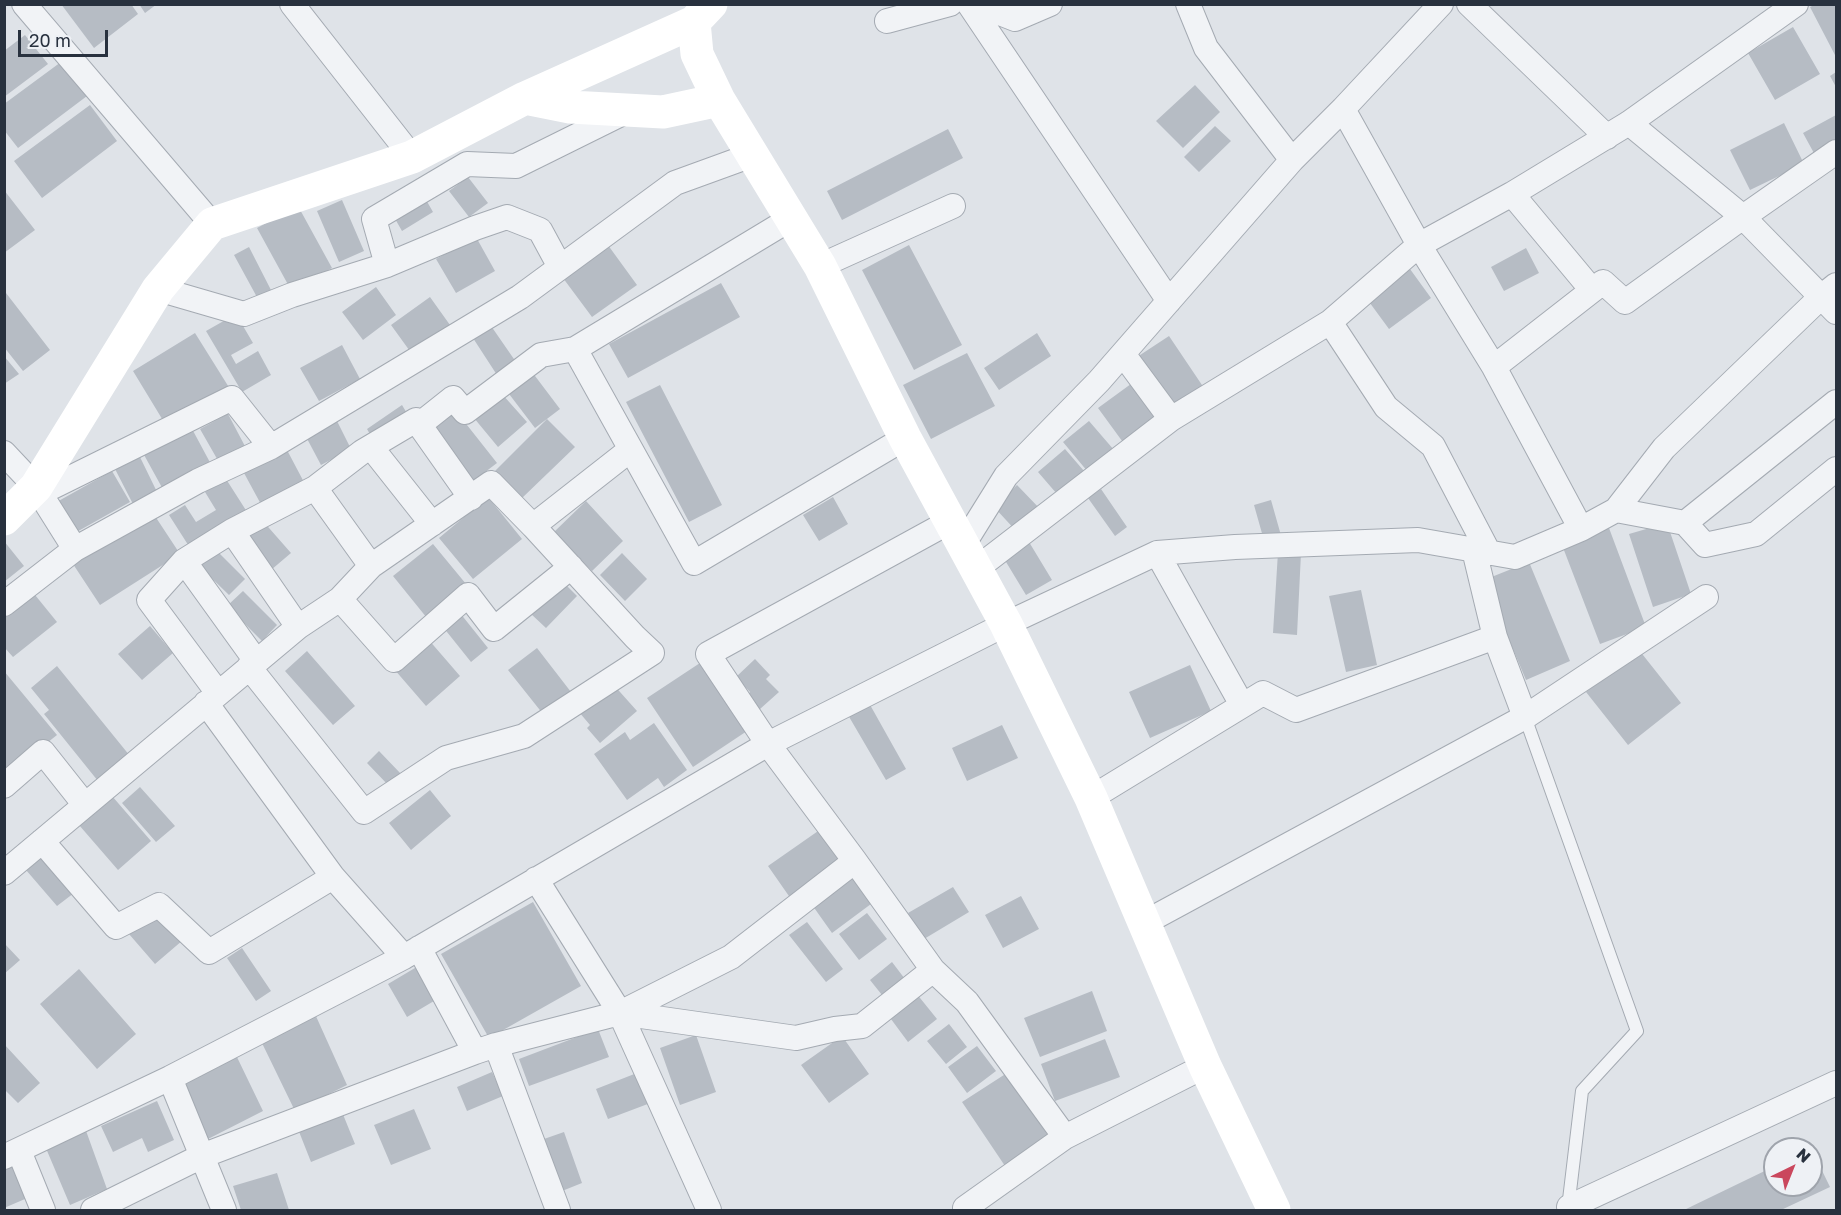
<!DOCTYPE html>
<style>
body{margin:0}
#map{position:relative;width:1841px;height:1215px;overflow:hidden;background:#dfe3e8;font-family:"Golos Text",sans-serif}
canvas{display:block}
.frame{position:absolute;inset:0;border:6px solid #28313e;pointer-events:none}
.north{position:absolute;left:1763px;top:1137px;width:60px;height:60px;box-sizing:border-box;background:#eef1f5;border:2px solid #9fa4ac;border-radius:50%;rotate:43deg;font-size:16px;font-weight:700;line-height:24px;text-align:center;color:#28313e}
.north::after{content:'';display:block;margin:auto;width:21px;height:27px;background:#ca475d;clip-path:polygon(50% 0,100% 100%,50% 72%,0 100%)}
.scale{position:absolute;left:18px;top:30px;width:90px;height:27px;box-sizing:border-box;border:3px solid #28313e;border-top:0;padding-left:8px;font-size:18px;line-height:21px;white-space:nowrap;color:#28313e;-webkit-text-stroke:4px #eef1f5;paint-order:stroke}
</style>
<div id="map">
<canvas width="1841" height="1215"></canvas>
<div class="frame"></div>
<div class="north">N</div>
<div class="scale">20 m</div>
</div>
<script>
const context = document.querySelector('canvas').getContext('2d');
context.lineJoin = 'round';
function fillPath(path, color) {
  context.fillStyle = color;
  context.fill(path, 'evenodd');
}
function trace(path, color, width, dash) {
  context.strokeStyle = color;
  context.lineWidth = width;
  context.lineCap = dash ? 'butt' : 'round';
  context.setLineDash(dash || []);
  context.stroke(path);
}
fillPath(new Path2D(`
 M61,4H131L138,14L94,48Z
 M139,4H157L145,13Z
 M1816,4H1836V57L1810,7Z
 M1793,27L1820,74L1775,100L1748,53Z
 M25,35L48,64L4,97V51Z
 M61,62L87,96L18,148L4,130V104Z
 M1836,72V87L1830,76Z
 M1195,85L1220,112L1183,148L1156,121Z
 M90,105L117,141L42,198L14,161Z
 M1836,115V143L1815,155L1803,133Z
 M1784,123L1804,164L1750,190L1730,150Z
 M1215,126L1231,141L1199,172L1184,157Z
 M948,129L963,158L842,220L827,191Z
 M468,177L488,203L469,217L449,191Z
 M4,190L35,230L4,253Z
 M425,198L433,212L402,231L394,217Z
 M342,200L364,251L339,262L317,211Z
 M298,206L332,268L291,290L257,228Z
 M476,237L495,271L456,293L436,259Z
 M605,241L637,285L592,317L560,274Z
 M909,245L962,345L914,370L862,270Z
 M249,247L272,292L258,299L234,255Z
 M1526,248L1539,273L1504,291L1491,267Z
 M1410,269L1431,298L1389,329L1367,299Z
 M721,283L740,317L628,378L609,344Z
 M376,287L396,315L363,340L342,312Z
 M6,293L50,350L23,371L4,347V294Z
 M430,297L450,325L412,354L391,325Z
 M236,314L253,343L231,355L236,364L258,351L271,375L242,392L206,331Z
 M489,323L516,362L497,375L471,335Z
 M195,333L230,389L167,427L133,371Z
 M1037,333L1051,356L999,390L984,368Z
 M1169,336L1204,388L1169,411L1134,359Z
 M342,345L360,379L319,401L300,368Z
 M967,353L995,406L931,439L903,385Z
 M4,356L19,374L4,384Z
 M529,368L560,409L535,428L503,386Z
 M1135,381L1162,419L1125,445L1098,408Z
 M660,385L722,505L689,522L626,402Z
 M502,394L527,422L498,447L474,418Z
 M402,405L411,420L375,443L367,429Z
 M452,406L497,463L472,482L427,426Z
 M228,414L247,450L220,464L200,429Z
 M335,417L351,449L321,465L304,433Z
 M547,419L575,447L521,499L494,472Z
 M1089,421L1114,450L1088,472L1063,442Z
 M191,427L213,468L165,493L143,453Z
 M1065,449L1084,471L1057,494L1038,472Z
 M287,450L306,486L263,508L244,473Z
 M139,455L158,494L134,506L114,467Z
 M112,471L130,502L73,534L55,503Z
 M226,479L249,515L192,551L169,515L185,505L196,522L216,510L205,492Z
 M1017,485L1042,511L1018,533L994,507Z
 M1101,489L1127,527L1115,536L1088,498Z
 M488,497L522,539L473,579L439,538Z
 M833,497L848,524L819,541L803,515Z
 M1271,500L1282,539L1265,544L1254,505Z
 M586,501L623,541L592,571L554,532Z
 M153,513L180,554L100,605L73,564Z
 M262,520L291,553L271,570L243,537Z
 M1667,523L1691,594L1653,607L1629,534Z
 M1609,528L1646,627L1600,644L1562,545Z
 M4,541L24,566L4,582Z
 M1029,542L1052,580L1026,595L1003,557Z
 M433,544L471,590L431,623L393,576Z
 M211,545L245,579L229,595L195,562Z
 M1278,552L1301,553L1297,635L1273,633Z
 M622,553L647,579L625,601L600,575Z
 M1529,562L1570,661L1526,680L1484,580Z
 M561,580L577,596L546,628L530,613Z
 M31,590L57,622L13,657L4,647V611Z
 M1361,590L1377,665L1346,672L1329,596Z
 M243,591L277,625L262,641L227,606Z
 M456,608L488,648L471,662L439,622Z
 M150,626L173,653L142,680L118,654Z
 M428,639L460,676L426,706L394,669Z
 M537,648L571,692L543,714L508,670Z
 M1639,650L1681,703L1628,745L1586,692Z
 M307,651L355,706L333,725L285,671Z
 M755,659L770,675L766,679L779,692L760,709L747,696L750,692L736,677Z
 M703,661L750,729L693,767L647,698Z
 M1190,665L1211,711L1150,738L1129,692Z
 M57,666L130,756L98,781L44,714L49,710L31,688Z
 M4,671L57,735L4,777Z
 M612,683L637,711L600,743L587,728L590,725L579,712Z
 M869,703L906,769L886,780L848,715Z
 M654,723L687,770L664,787L658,778L627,800L594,754L625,732L630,740Z
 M1002,725L1018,758L967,781L952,748Z
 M379,751L402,775L390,787L367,763Z
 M140,787L175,826L156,842L122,803Z
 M430,790L451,816L411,850L389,823Z
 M112,796L151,841L118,870L79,825Z
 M821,829L844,862L791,899L768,866Z
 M43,856L74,893L57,906L26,870Z
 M853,871L875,901L832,933L810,902Z
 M953,887L969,912L924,939L908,913Z
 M1021,896L1039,929L1003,948L985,915Z
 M533,902L581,986L489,1038L441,954Z
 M156,910L183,940L155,964L129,934Z
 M867,913L887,939L859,960L839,934Z
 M807,922L843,969L826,982L789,935Z
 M4,943L20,960L4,974Z
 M242,948L271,991L256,1001L227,958Z
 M892,962L908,983L886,1000L870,980Z
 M420,965L439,998L407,1017L388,984Z
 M79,969L136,1034L97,1069L40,1004Z
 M1092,991L1107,1031L1040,1057L1024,1018Z
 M916,993L937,1019L908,1042L888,1015Z
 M315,1014L347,1085L295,1111L261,1041Z
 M949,1024L967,1047L946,1064L927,1041Z
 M598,1029L609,1057L529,1086L519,1059Z
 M696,1035L716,1092L680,1105L660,1048Z
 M842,1036L869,1074L829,1103L801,1065Z
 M1105,1039L1120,1077L1055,1101L1041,1064Z
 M4,1044L40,1083L18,1103L4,1089Z
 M977,1046L996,1071L967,1093L948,1067Z
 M235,1053L263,1111L208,1139L182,1084Z
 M642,1071L653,1102L608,1119L596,1089Z
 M492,1072L503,1096L467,1111L457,1087Z
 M1007,1073L1049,1137L1005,1166L962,1102Z
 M157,1101L174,1140L148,1152L142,1138L113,1152L101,1126Z
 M340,1107L355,1144L311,1162L296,1124Z
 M414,1109L431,1149L391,1165L374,1125Z
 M85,1128L107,1189L70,1205L45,1146Z
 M564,1132L582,1183L562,1191L544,1139Z
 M1811,1148L1830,1187L1781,1210H1684L1775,1166V1185H1811Z
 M16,1160L32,1196L4,1208V1165Z
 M277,1173L289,1210H241L233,1186Z`), '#b6bcc4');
const lane = new Path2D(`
 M1525,717L1637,1031L1582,1091L1568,1208`);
const street = new Path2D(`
 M24,4L212,224
 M292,4L412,157
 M969,4L1169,301
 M977,4L1015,19L1050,4
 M1188,4L1206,48L1292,160
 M1469,4L1607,137
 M887,21L950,4
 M1343,109L1419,245L1494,367L1581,529
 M1629,123L1743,217L1836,312
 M1512,194L1592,290
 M792,218L575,349L694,563L905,438
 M387,265L475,228L507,217L540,230L560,267
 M820,266L953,206
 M158,289L244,314L292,295L387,265L374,219L467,164L516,166L627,111
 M1330,322L1386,407L1433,446L1489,553
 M1123,354L1171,419
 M1494,367L1603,282L1625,302L1743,217L1836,152
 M419,425L453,398L465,412L541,355L575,349
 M371,447L432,524
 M4,453L36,487L75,549
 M315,488L371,566
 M40,493L232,398L271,447
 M1616,510L1685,523L1705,545L1756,534L1836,469
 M1685,523L1836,402
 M533,526L630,450
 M232,531L298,627
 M963,545L1006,476L1099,381L1292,160L1343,109L1441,4
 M1474,550L1495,637L1525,717
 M1157,553L1242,705
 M184,561L256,661
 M976,569L1171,419L1330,322L1419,245L1512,194L1629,123L1796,4
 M340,599L394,660L468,595L494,629L571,567
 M4,604L75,549L198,481L271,447L520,297L675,183L752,155
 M218,693L149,600L184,561L232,531L315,488L362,452L416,420L471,498
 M206,703L333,877L404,957
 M4,786L43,752L85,805
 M1091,798L1263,693L1296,710L1495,637
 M42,841L116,927L159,905L209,952L333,877
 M855,861L768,744L708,654L949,522
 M4,873L298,627L340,599L371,566L491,483L533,526L635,637L652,653L524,736L446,758L364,812L249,667
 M536,879L620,1013L709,1210
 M1144,923L1525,717L1706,597
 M419,948L475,1052
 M620,1013L796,1038L835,1029L862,1026L933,970
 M496,1045L558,1210
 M170,1078L224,1210
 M19,1151L43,1210
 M4,1157L170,1078L404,957L768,744L1006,624L1157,553L1235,547L1418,540L1515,557L1581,529L1616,510L1664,448L1821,297L1836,285
 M1569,1207L1836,1083
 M965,1208L1065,1137L1205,1066
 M93,1210L202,1156L475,1052L496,1045L620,1013L731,957L855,861L933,970L967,1002L1065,1137`);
trace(lane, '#a4aab2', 14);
trace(street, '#a4aab2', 26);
trace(lane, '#f1f3f6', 12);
trace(street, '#f1f3f6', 24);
trace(new Path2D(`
 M694,22L697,54L719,100L820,266L905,438L1006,624L1091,798L1205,1066L1274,1210
 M525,98L570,107L663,112L719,100
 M4,519L36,487L158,289L212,224L412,157L525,98L694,22L711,4`), '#fff', 33);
</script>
